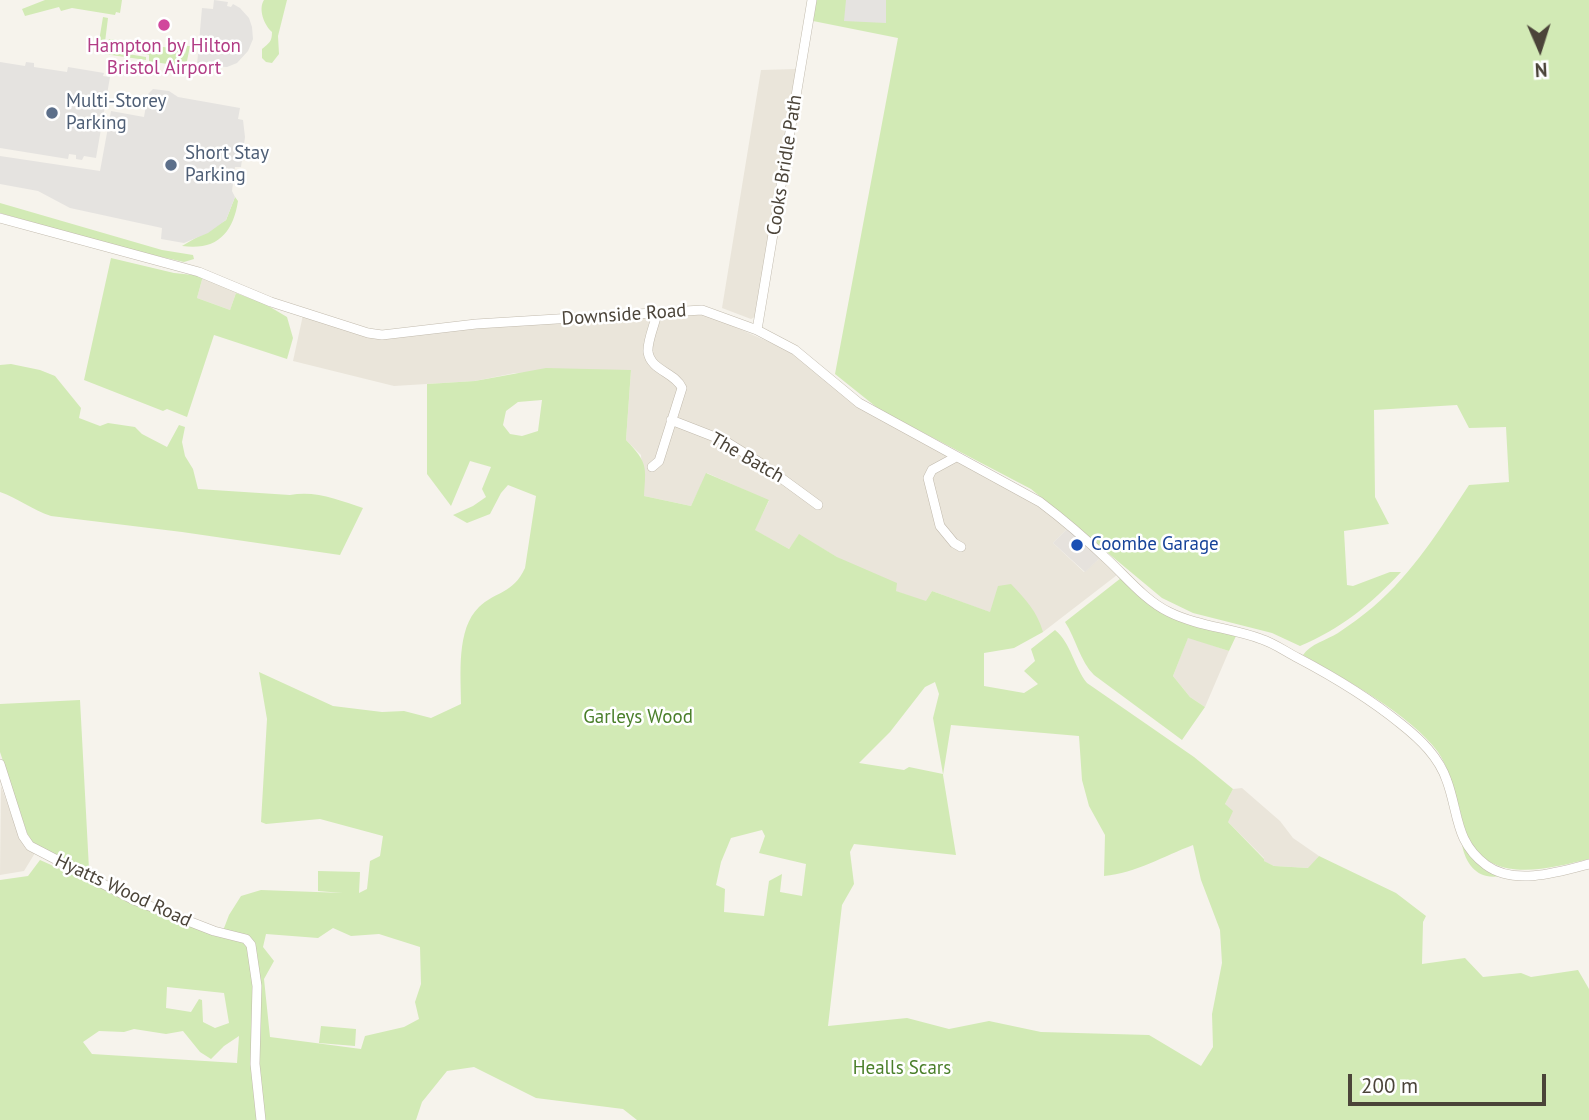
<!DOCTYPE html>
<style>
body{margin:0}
#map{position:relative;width:1589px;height:1120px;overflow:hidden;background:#f6f3ec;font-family:"PT Sans",sans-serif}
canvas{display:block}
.north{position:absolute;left:1505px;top:14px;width:70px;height:70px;-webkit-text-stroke:5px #fff;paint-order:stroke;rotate:177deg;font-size:19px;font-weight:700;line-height:28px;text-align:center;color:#4b4439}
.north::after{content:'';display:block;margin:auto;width:24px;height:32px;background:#4b4439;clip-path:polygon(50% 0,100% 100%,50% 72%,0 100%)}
.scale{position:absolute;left:1348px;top:1074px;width:198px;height:32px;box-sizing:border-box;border:4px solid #4b4439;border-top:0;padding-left:9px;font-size:21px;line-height:24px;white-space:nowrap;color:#4b4439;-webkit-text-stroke:5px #fff;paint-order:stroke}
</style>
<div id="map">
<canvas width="1589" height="1120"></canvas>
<div class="north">N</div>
<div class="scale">200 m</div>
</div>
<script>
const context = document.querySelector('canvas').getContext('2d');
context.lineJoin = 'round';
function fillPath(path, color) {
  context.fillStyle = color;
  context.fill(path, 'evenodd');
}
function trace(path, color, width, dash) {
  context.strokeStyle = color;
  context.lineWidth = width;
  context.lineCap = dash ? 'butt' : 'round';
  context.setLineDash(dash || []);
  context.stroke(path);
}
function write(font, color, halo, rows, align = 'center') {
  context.font = font + ' "PT Sans",sans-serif';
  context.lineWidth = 5;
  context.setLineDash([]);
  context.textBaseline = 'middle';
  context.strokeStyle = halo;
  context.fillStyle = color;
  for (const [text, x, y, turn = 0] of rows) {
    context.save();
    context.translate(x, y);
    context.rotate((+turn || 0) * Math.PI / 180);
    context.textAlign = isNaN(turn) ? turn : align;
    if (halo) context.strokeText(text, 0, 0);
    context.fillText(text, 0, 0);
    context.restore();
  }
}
fillPath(new Path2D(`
 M797,69L755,317L751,319L722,308L761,70Z
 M203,276L237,290L230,310L197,298Z
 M701,312L794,353L858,406L1039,505L1068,528L1053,543L1084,572L1100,558L1117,575L1043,632L932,591L926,602L895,591L799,535L789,549L754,530L769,501L707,473L691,506L644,496L641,455L626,440L631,370L515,373L475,381L394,386L293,361L303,315L367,335Z
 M1188,637L1229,651L1205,707L1190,697L1173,676Z
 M1,786L15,825L35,853L24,871L0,875Z
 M1242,788L1280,821L1293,838L1319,856L1309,868L1274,866L1263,861L1264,858L1228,822L1225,804L1233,789Z`), '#eae5da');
fillPath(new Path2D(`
 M1068,528L1100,558L1085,572L1053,543Z`), '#e6e2dd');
fillPath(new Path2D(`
 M45,0H122L120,13L116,12L115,15L72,8L61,11L59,7L25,16L22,9Z
 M264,0H287L278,36L279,54L272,63L266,62L262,58V49C269,43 272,42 272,32C264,25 258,9 264,0Z
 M816,0H1589V859C1551,868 1495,884 1471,843C1464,833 1462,819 1459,807C1453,789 1449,768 1438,752C1411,715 1343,678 1303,655C1310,644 1327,640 1338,633C1350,625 1362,616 1373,607C1413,573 1440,529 1469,485L1509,482L1506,427L1469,428L1457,405L1374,410L1375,497L1389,524L1344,531L1347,585L1353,586L1390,572H1401C1371,604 1341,629 1300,646L1272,633L1193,613L1162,598L1031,489L880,410L835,374L898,38L813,21Z
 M103,17L108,18L104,50L146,57V60L97,53Z
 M109,39L184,50L185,54L187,46H190L187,61L179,66L149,61V55L107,49Z
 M235,197L238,201C233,233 217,251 182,246L226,220Z
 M0,203L162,250L193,255L194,259L184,262L126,249L0,213Z
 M111,258L174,273L203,276L197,298L230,310L236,293L265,304L287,317L293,338L287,359L214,335L187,417L167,409L163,411L84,380Z
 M11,364L40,370L55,376L81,408L79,418L100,426L108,423L135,427L142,434L167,447L179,425L185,427L182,442L185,456L193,469L198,489L290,495C315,490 339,500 363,508L340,555L182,532L51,516C32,510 18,498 0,492V365Z
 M546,368L631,370L626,440C648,463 646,466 644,496L691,506L706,473L769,500L755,530L789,549L799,534L837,557L897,583L896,591L926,601L932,591L990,612L998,586L1011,584C1026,600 1037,611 1043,632L1014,648L984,653V686L1024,693L1038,684L1024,671L1035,661L1031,649L1055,630C1071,643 1074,667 1087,683L1194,757L1233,789L1225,804L1233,811L1228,822L1264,859V861L1274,866L1308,868L1319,856L1396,893L1426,916L1423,922L1422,964L1465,958L1483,977L1521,973L1531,977L1578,970L1589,989V1120H637L623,1109L536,1098L474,1067L447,1071L422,1102L416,1120H263L253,1087L257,1120H0V880L28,876L40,860L143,906L221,936L229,915L241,896L261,890L343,893L318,891V871L360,872L359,893L367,889L370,861L380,856L383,836L320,819L266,824L261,822L267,719L259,672L333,706L382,712L404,711L431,718L461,704C461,675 456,629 479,607C496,591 513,594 525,568L536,496L508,485L501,493L490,514L467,523L453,515L473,506L486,497L482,489L491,467L470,461L451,506L427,474V384L475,381ZM542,400L538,431L522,436L510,434L503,425L506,411L518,402ZM935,682L939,694L933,718L943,774L909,767L904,770L859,763L890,732L925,687ZM951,725L1079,736L1082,780L1089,806L1105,835L1104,876C1136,873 1164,856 1193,845L1201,880L1220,930L1222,963L1212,1014L1213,1047L1201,1066L1149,1035L1041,1032L989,1021L949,1029L907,1018L828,1026L842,905L854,884L850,852L854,844L956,855L943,775ZM762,830L765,836L759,853L806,864L802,896L780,892L782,874L769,881L764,916L724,912L725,889L716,885L721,862L731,838ZM333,928L351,936L379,934L420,947L421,984L415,1002L419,1019L404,1027L365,1036L361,1049L270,1037L264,979L274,961L263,947L266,934L318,938ZM167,987L224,993L229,1023L215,1028L203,1022L202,1000L199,999L191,1012L166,1008ZM134,1029L166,1034L183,1031L200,1052L211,1059L224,1046L239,1036L237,1063L92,1054L83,1042L99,1031L124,1032Z
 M1121,578C1154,618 1189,622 1236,636L1229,651L1188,638L1173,676L1190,697L1205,707L1182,740L1094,675C1080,661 1076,639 1065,622Z
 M80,700L89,869L34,845L27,833L0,752V704Z
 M1462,845L1481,866L1500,876C1478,880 1466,865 1462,845Z
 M321,1026L356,1029L355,1046L319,1043Z`), '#d2eab5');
fillPath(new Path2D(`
 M214,0L228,2L227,6L231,7L233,4L240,8L249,18L252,27L253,39L248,51L237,63L227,67L197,65L202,8L213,9Z
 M846,0H886V23L844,21Z
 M0,62L25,66L26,62L34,63V67L67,72L68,67L104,73L103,76L110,77L96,158L84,156L82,160L76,159V155L69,154L68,159L0,148Z
 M153,89L169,91L178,97L240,108L238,119L243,120L245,137L241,167H235L232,191L235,197L226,220L208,233L184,243L161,239L162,228L70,208L38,191L0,184V156L100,171L111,111L144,117L148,94Z`), '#e5e3e0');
const minor = new Path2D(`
 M0,218L199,272L271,302L368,333L382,335L476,324L702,310L757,330L795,350L859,403L1040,502C1064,520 1087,540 1109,561C1127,578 1146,601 1169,612C1197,626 1231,628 1261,639C1274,643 1286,652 1298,658C1334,677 1369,698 1401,724C1420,739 1439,757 1447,781C1459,814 1455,842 1486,865C1514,886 1559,872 1589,864
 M757,330L812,0
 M671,420L725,441L762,464L818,505
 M956,457L932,470L928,478L940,526L954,543L961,547
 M652,467L659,461L682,388C675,372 651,371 648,352C647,341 655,324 657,313
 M0,764L23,836L30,846L134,900L214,931L246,939L251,945L257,986L255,1064L261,1120`);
trace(minor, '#c2bbae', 10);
trace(minor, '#fff', 9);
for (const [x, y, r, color] of [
 [164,25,7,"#d1479c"],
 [52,113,7,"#5c6f8a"],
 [171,165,7,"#5c6f8a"],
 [1077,545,7,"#1a4fb4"]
]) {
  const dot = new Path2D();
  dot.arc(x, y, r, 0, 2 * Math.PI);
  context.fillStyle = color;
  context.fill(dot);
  trace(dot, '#fff', 2.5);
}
write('19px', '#b23c85', '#fff', [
 ["Hampton by Hilton",164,47],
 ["Bristol Airport",164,69]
]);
write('19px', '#4e5e75', '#fff', [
 ["Multi-Storey",66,102],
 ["Parking",66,124],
 ["Short Stay",185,154],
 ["Parking",185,176]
], 'left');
write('19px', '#4b4439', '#fff', [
 ["Cooks Bridle Path",785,165,-81],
 ["Downside Road",624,315,-4],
 ["The Batch",747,458,30],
 ["Hyatts Wood Road",123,891,25]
]);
write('19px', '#164399', '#fff', [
 ["Coombe Garage",1091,545]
], 'left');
write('19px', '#4a7f2a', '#fff', [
 ["Garleys Wood",638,718],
 ["Healls Scars",902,1069]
]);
</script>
